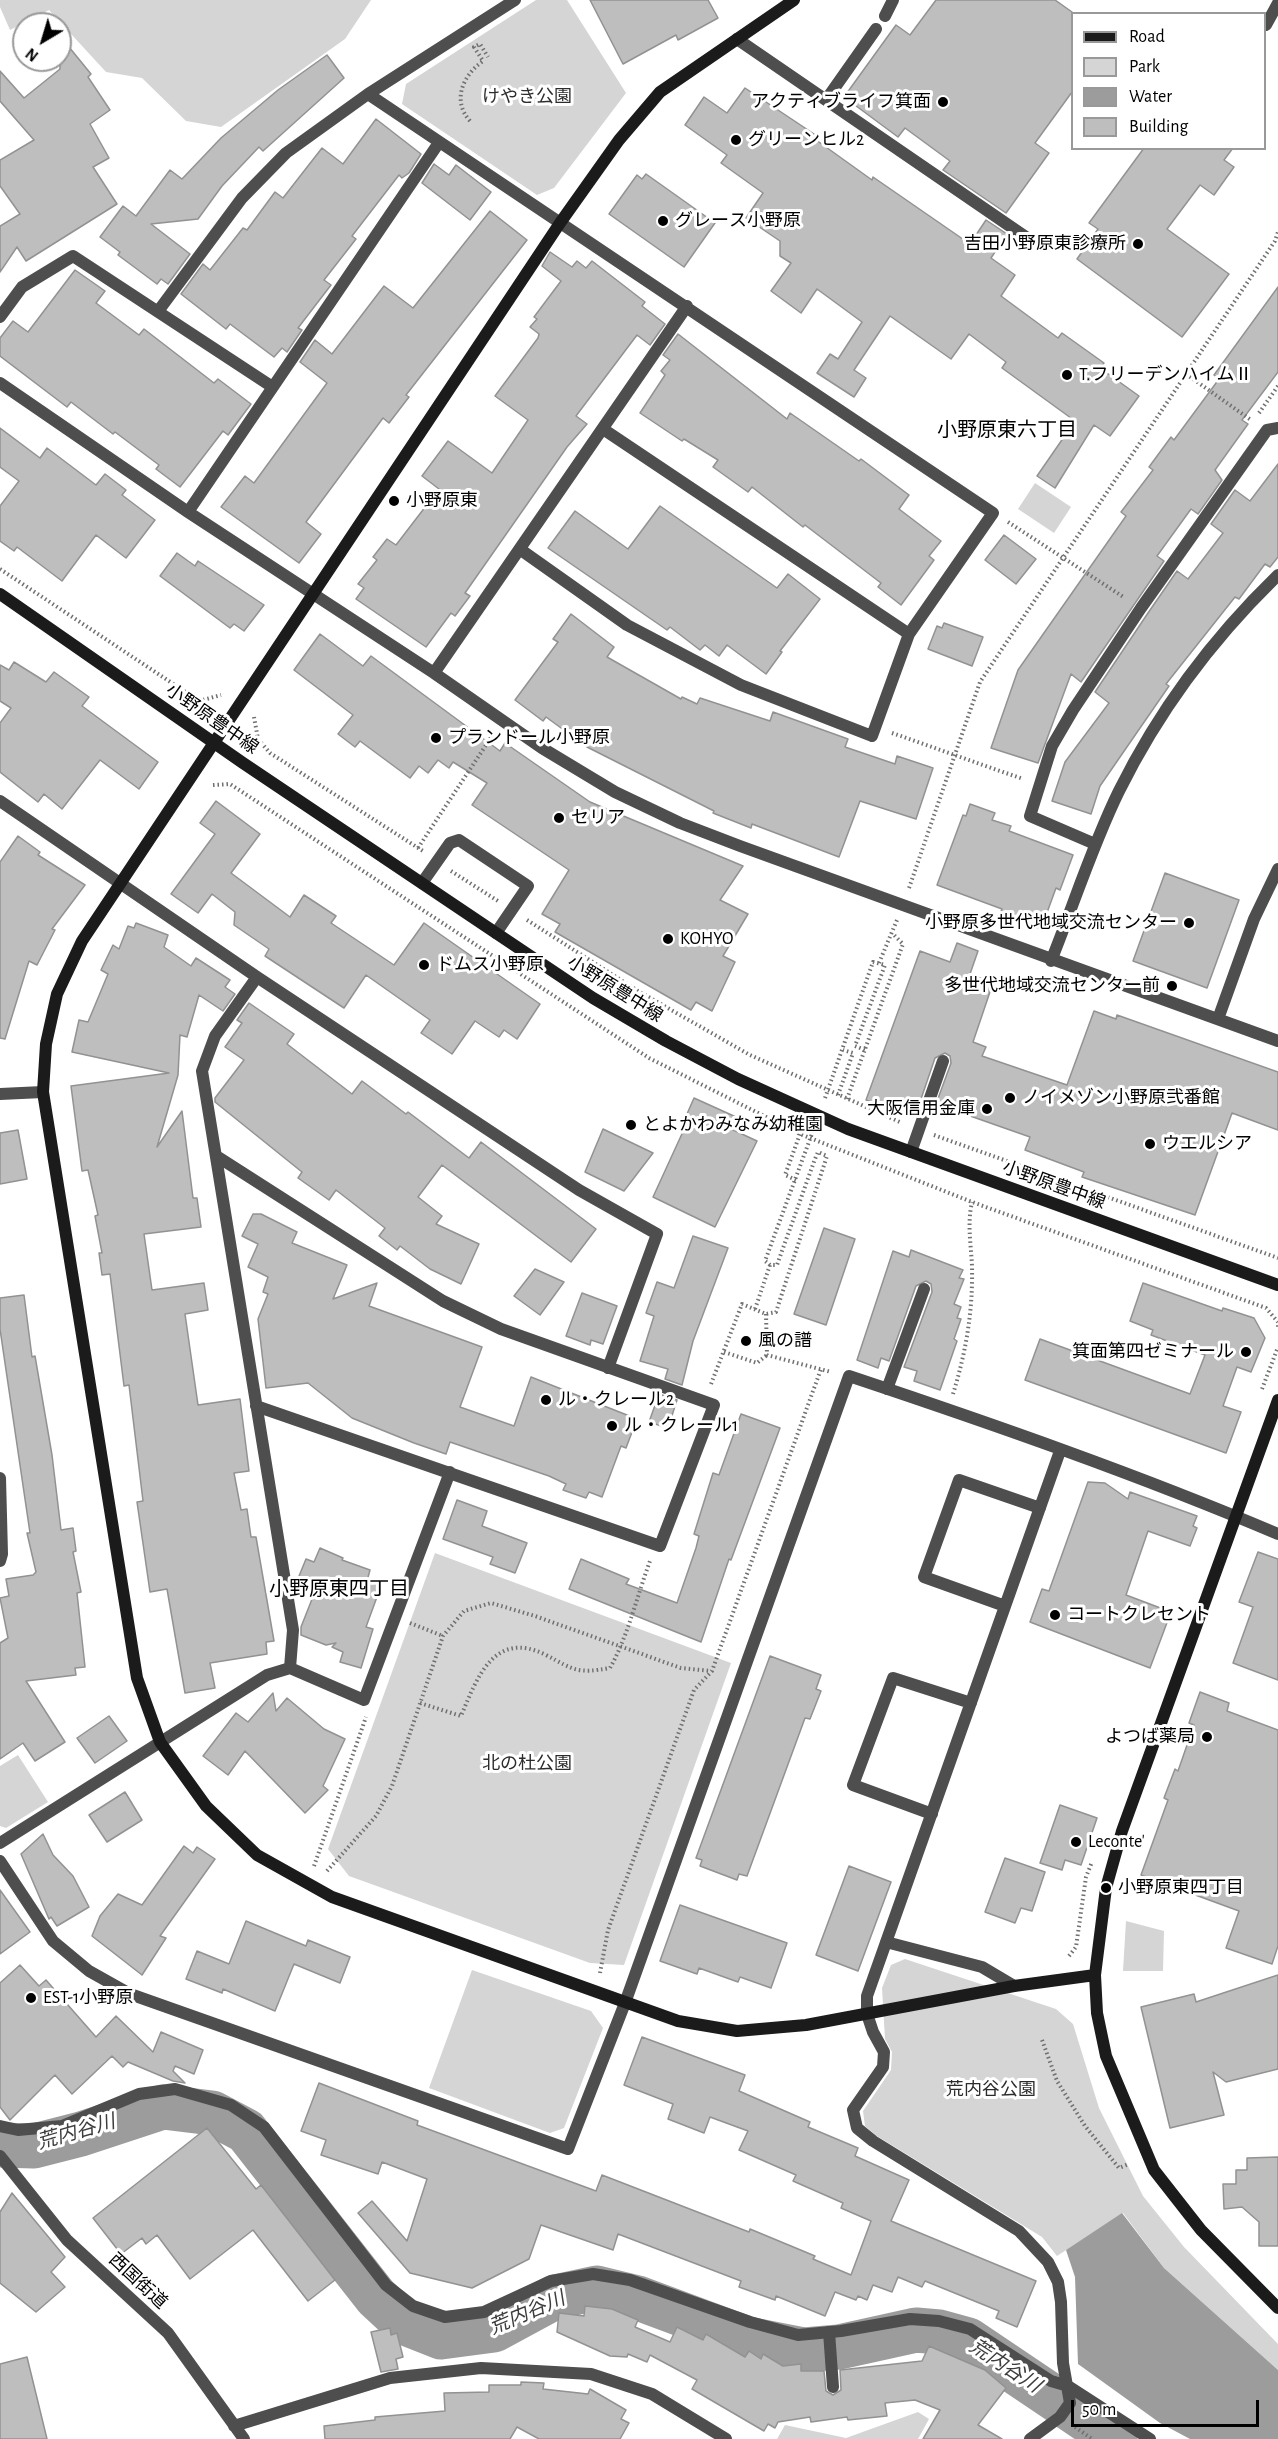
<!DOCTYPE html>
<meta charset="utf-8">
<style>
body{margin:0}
#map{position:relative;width:1278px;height:2439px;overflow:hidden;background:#fff;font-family:"Alegreya Sans",sans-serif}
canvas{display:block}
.legend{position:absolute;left:1071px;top:12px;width:195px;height:138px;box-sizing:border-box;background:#fff;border:2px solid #999;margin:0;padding:8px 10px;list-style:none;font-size:18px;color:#000}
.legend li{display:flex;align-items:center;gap:12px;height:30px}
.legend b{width:30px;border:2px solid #999}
.north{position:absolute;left:12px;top:12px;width:60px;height:60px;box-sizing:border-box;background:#fff;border:2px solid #999;border-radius:50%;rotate:218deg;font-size:16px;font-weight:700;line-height:24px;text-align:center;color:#000}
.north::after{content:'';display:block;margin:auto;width:21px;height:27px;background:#000;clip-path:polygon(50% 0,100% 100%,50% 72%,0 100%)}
.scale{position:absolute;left:1071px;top:2400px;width:188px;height:27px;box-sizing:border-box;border:3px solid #000;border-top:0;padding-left:8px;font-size:18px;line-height:21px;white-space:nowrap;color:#000;-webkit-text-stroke:4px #fff;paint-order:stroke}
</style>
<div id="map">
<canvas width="1278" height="2439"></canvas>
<ul class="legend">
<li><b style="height:8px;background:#1b1b1b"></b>Road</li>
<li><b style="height:16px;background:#d5d5d5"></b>Park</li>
<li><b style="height:16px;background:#9c9c9c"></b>Water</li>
<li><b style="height:16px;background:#bebebe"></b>Building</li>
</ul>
<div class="north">N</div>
<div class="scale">50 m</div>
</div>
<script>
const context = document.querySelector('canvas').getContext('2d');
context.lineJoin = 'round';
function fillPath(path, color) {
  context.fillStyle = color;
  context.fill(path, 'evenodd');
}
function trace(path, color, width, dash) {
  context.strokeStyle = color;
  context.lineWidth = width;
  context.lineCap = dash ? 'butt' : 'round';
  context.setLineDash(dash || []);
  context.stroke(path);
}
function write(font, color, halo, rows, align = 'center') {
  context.font = font + ' "Alegreya Sans","Noto Sans JP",sans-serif';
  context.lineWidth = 6;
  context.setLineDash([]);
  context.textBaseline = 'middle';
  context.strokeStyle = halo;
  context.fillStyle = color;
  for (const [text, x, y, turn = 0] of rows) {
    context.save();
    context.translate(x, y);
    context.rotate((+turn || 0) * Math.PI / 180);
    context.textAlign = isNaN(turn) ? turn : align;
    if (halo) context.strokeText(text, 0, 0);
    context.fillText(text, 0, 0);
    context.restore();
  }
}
fillPath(new Path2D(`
 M0,0H371L345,39L221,127L186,121L142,78L106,72L49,10L10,30L0,7Z
 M536,0H567L626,93L554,188L537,195L402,104L406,84Z
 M1035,483L1071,507L1054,533L1018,509Z
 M435,1553L731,1663L624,1965L590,1963L349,1876L328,1849Z
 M18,1755L48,1802L6,1828L0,1826V1766Z
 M1126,1921L1164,1931L1163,1971H1123Z
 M905,1959L1056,2009L1073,2024L1099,2108L1143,2196L1184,2247L1278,2344V2370L1164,2268L1123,2213L1057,2256L1042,2237L877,2136L865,2126L863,2111L891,2070L892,2052L885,2039L882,1988L891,1965Z
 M472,1970L591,2011L603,2028L564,2128L550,2133L429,2088Z
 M918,2412L929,2419L918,2439H777L785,2425L846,2438Z`), '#d5d5d5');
fillPath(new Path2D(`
 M1122,2213L1164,2268L1278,2370V2439H1190L1160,2423L1078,2364L1075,2277L1066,2250Z`), '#9c9c9c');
trace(new Path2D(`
 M0,2145L34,2146L81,2134L163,2107L212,2113L246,2131L376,2297L403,2322L441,2337L494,2330L555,2297L597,2288L638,2298L748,2339L804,2350L839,2347L916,2330L939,2332L968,2340L1115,2439`), '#9c9c9c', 45);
const building = new Path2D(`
 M590,0H708L718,18L678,40L676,35L623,64Z
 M936,0H1055L1072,12V92L1035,143L1049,153L1006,213L943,170L950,161L905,128L898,137L844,97L896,25L910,35Z
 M60,36L91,74L88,77L110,110L90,124L109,158L93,167L117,204L26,261L17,247L0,272V226L20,214L0,186V160L34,140L0,101V71L24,98L60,69Z
 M327,55L344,78L263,151L259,147L222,186L198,219L151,224L190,254L168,284L161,279L157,284L118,255L120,252L100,237L123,206L136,216L170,170L182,179L221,138L278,90Z
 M745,88L814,134L812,137L872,180L873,177L970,244L986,220L1007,234L991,258L1015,275L1001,296L1058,338L1062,333L1104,363L1100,368L1139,396L1110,436L1094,425L1055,488L1037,476L1075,421L1002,368L1006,362L969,334L951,359L890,316L854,370L866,378L854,397L817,373L830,354L838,359L862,322L817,289L801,313L771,291L791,263L780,256V241L746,218L763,193L721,163L727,155L685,125L704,97L727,113Z
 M376,119L421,154L409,173L402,178L399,175L352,236L356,239L324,280L331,285L298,328L302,330L287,352L282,348L274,357L230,324L226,329L181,294L203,264L210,270L243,228L247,230L275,192L283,198L322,148L343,164Z
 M1144,148H1233L1224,160L1234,167L1214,195L1200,185L1167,229L1229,274L1182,337L1077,259L1098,229L1089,223Z
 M434,164L449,175L456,165L491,192L470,220L422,183Z
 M646,174L715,223L684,267L609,214L637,175L642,179Z
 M490,211L527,240L406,395L409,397L389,423L383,418L306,522L321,534L299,563L221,507L245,476L254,483L327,383L300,362L315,340L332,354L384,286L413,308Z
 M550,252L572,267L577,261L586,268L592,261L645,302L642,306L665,324L650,345L637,335L576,416L587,424L567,447L465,593L470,596L455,616L451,613L426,647L356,599L364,588L358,584L377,560L373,557L387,539L396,545L439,489L422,476L448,441L492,473L528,420L495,396L538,338L539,334L530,327L537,319L534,317L561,281L542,266Z
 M75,270L105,291L96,303L139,335L144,329L214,383L218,379L251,404L228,435L223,431L180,487L156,469L159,465L115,432L113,434L71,402L67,407L0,356V338L13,321L28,332Z
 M1278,287V372L1242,420L1248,424L1215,470L1222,480L1198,514L1191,509L1157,556L1164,561L1081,682L1071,674L1038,763L991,748L1018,670L1126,516L1121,512L1153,470L1149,467L1171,437L1174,440L1219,379L1214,375Z
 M678,334L787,419L790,413L859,461L861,459L909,495L899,509L941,541L929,556L934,560L901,605L878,587L881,583L805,525L803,527L752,487L748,492L713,467L718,460L684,439L682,441L640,413L665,375L661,371L670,360L663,355Z
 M0,428L40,458L47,448L96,485L105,474L126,490L122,495L155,520L126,558L96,535L62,581L17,547L14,551L0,541V506L19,481L0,467Z
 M1278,464V557L1270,567L1265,564L1239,599L1235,597L1166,684L1169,686L1100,786L1091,814L1052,801L1065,762L1109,703L1095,692L1148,613L1177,571L1188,579L1223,533L1211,524L1235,490L1250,501Z
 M660,506L777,588L788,574L820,599L780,651L782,652L766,674L727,645L719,656L705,645L700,650L670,627L667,630L548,548L575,511L628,549Z
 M1004,535L1036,559L1016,584L985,560Z
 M177,553L195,566L198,561L264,605L244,631L234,624L230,628L160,576Z
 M571,614L614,647L607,657L681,699L682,697L697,704L700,698L770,721L773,712L848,739L845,747L895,764L897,756L933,768L916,819L860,801L839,857L752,824L751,828L713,813L714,811L587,747L546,717L543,721L515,700L558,642L553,639Z
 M944,623L983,637L972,666L928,649L937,626L942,628Z
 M320,634L363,666L371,656L500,751L505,743L590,802L743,866L720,900L748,914L723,956L735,962L712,1011L696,1002L691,1010L555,932L560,924L542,914L569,870L472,805L487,783L453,762L449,768L438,760L428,773L419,766L410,778L360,741L355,747L338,734L353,715L294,670Z
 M14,662L46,682L54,672L89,697L82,706L158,762L139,789L100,760L62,809L44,794L38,802L0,772V723L11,708L0,701V665L9,670Z
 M216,801L260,834L231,873L290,917L304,895L336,916L331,923L394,965L424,923L540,1004L517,1039L504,1030L499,1037L475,1021L452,1054L421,1033L430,1020L366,975L344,1008L265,956L269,949L234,925L235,912L212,894L198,913L171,894L215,834L200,823Z
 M970,804L995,813L992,820L1011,826L1009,831L1073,855L1060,890L1056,888L1041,929L1000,914L1002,909L937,885L963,815L966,816Z
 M18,836L40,852L38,855L85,885L52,929L55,930L37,965L29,961L5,1039L0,1038V862Z
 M1165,873L1239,900L1207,988L1133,961Z
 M136,923L168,935L164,947L191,966L196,958L230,980L225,987L235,994L223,1011L199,995L187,1037L180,1035L178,1075L157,1147L182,1111L193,1198H197L201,1227L144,1234L152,1290L204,1283L208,1310L185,1314L198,1405L240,1399L249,1471L234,1473L241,1510L247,1509L251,1537H256L274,1641L266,1642L267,1654L210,1663L215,1688L185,1693L167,1589L150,1592L137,1502L143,1501L129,1385L124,1386L110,1274L102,1275L99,1253H102L95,1216L98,1215L88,1170L82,1171L71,1086L169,1073L72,1052L79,1020L88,1022L108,974L101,970L113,945L119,949L128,926L134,928Z
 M957,943L978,951L970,974L993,983L973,1042L986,1047L982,1056L1067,1085L1094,1011L1116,1019L1117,1015L1278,1072V1130L1232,1113L1195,1215L1082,1177L1084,1172L1025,1150L1030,1137L936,1104L951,1063L950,1056L945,1053L935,1058L921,1099L917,1098L910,1116L866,1100L920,951L950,962Z
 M249,1003L294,1034L287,1044L352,1094L362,1081L406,1114L408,1112L469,1158L481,1142L596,1229L571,1262L442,1165L418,1197L442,1216L436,1224L479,1244L461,1284L430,1269L400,1246L397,1250L379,1236L385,1228L336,1190L329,1200L298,1178L302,1172L215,1102V1098L244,1060L225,1047L242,1023L237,1020Z
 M694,1098L736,1117L729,1128L757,1141L715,1227L653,1197L686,1125L683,1123Z
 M603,1129L653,1153L624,1191L585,1172Z
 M18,1130L27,1179L0,1184V1133Z
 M253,1214H261L297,1232L292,1243L347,1265L333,1299L377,1283L369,1306L482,1347L460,1407L514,1426L531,1377L637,1419L626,1448L621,1446L602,1497L589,1492L586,1498L563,1490L566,1484L549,1476L450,1442L446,1454L414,1443L352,1418L308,1383L266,1388L258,1319L268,1294L263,1292L268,1277L248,1267L258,1244L242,1236Z
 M824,1228L855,1239L826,1325L794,1314Z
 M693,1236L728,1248L693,1341L682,1385L665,1379L668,1369L640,1361L654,1316L646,1313L657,1282L674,1288Z
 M911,1250L963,1270L959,1278L964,1279L954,1304L961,1307L957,1318L961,1319L954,1339L957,1341L940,1390L914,1381L917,1371L904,1367L932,1292L931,1284L926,1281L916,1286L889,1361L881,1358L878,1368L857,1360L893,1251L909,1257Z
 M535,1269L564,1282L540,1315L514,1296Z
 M1143,1283L1222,1311L1223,1308L1254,1318L1265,1338L1251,1372L1237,1367L1223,1406L1241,1412L1226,1453L1025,1380L1040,1339L1190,1394L1205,1355L1151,1335L1153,1330L1130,1321Z
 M582,1293L617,1306L603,1344L591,1340L590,1345L566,1336Z
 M24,1295L32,1357L35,1356L52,1455L61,1530L73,1528L76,1551L73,1552L81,1592L77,1593L85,1667L75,1668L76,1675L26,1681L65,1742L35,1761L23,1743L0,1759V1643L8,1638L0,1598L9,1596L6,1579L33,1575L36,1572L27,1533H30L0,1329V1298Z
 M659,1394L677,1400L668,1428L649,1422Z
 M741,1414L780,1428L731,1560L729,1559L701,1642L569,1589L581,1559L629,1579L626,1584L677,1603L696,1548L699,1536L694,1534L713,1473L719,1475Z
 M1088,1482L1105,1483L1128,1499L1130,1492L1197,1516L1193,1526L1197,1528L1190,1546L1148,1531L1126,1595L1171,1612L1150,1668L1030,1622L1042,1589L1049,1591Z
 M457,1500L487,1511L482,1526L527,1543L515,1573L490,1564L493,1557L443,1539Z
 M320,1548L343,1558L342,1560L370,1570L367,1581L381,1586L366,1627L373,1629L361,1668L340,1662L343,1652L332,1647L336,1643L326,1645L301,1635V1627L316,1589L297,1581L306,1559L314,1562Z
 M1258,1552L1278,1559V1680L1233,1663L1253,1607L1239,1602Z
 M770,1656L821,1675L816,1689L821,1691L810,1719L805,1718L747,1876L739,1874L737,1880L700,1866L702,1860L696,1858Z
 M1200,1692L1229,1703L1227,1711L1278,1730V1946L1272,1964L1226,1948L1239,1911L1141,1875L1168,1800L1164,1798L1175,1769L1178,1771L1194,1725L1189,1723Z
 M273,1693L276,1711L287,1698L324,1729L345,1739L323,1786L328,1790L305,1813L245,1751L228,1775L203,1756L236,1713L248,1722Z
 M109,1716L127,1741L95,1763L77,1738Z
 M125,1792L142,1820L107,1842L89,1815Z
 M1060,1805L1097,1818L1081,1865L1065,1860L1062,1870L1040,1863Z
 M43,1834L53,1855L73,1876L89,1907L57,1926L51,1917L49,1919L21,1854Z
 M184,1846L193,1853L197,1847L215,1859L160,1936L166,1938L142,1975L92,1936L100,1916L118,1894L142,1905Z
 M1005,1858L1045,1872L1032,1911L1021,1908L1015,1923L985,1912Z
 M849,1866L891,1882L858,1971L816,1955Z
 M0,1890L30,1932L0,1954Z
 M680,1905L787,1943L771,1988L740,1977L738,1982L699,1968L697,1974L660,1961Z
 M246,1921L306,1946L308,1940L350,1957L340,1983L294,1964L275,2011L223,1989L222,1993L186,1979L197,1951L229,1964Z
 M20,1965L39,1986L46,1980L96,2037L116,2016L153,2052L161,2032L203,2050L194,2074L175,2066L173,2071L185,2083L173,2081L128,2062L123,2067L112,2056L72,2094L55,2075L10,2120L0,2107V1983Z
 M1278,1975V2069L1226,2082L1213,2072L1224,2115L1170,2128L1141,2007L1194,1994L1196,2002Z
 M642,2037L745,2075L739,2091L810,2122L808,2127L858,2148L855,2156L909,2180L891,2221L1036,2281L1017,2327L996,2318L999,2311L925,2281L922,2287L898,2277L892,2292L873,2285L867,2300L858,2296L856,2300L835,2292L825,2316L776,2296L775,2300L739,2287L741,2281L618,2234L613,2250L541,2225L529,2259L472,2288L410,2273L358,2213L372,2201L407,2241L427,2179L382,2162L378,2174L321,2155L326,2140L301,2131L319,2083L418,2121L417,2125L596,2191L602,2175L749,2232L750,2229L815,2256L813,2259L851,2275L871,2221L841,2208L843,2203L793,2181L796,2175L739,2150L748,2131L710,2117L704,2133L668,2119L673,2104L624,2085Z
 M207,2128L256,2189L261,2185L335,2280L308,2301L253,2230L190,2279L157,2235L146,2244L142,2238L121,2254L93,2218Z
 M1278,2157V2246H1259V2222L1242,2207L1224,2209L1223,2184H1236V2170H1247V2158Z
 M12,2193L65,2257L51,2272L65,2287L36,2312L0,2283V2212Z
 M585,2306L612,2309L638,2320L635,2327L670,2342L677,2327L703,2340L706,2334L745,2357L749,2351L761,2359L763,2354L783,2366L801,2364V2371H824L826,2391L833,2395L841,2390L840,2370L922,2361L929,2346L985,2370L1006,2388L978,2425L1002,2439H923L940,2410L915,2400L885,2403L887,2416L848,2420L847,2417L811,2422L810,2417L778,2422L775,2428L768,2424L764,2431L692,2389L697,2380L650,2355L647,2362L628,2354L627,2357L610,2356L557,2332L559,2313L584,2316Z
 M390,2328L391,2335L397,2333L403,2357L396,2359L398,2369L381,2372L371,2332Z
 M27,2357L47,2439H0V2364Z
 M521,2382L544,2383L543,2389L588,2394L590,2389L626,2410L621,2419L629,2423L620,2439H539L517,2427L510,2439H325L324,2426L375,2420V2417L445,2411L444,2393L489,2392V2385H521Z`);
fillPath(building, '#bebebe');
trace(building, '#929292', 1.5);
trace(new Path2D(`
 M470,121C452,101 462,76 483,61L474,47L480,44L488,57
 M1186,374L1251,420
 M1259,413L1278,386
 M1008,522L1125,598
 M0,569L199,701L221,695
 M254,717L258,739L270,753L423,851
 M892,733L1023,779
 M213,785L230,784L649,1058L800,1134L972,1202L1266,1308L1278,1322V1327
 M418,848L492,736
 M451,871L498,901
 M909,888L980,682L1275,241L1278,232
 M527,920L638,991L750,1055L902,1123
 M879,963L897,920
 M838,1095L853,1053L843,1050
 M825,1098L873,962L885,965L855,1046L865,1050
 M847,1099L903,944L893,934
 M934,1135L1278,1258
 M796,1180L785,1175L800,1134
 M755,1309L770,1265
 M766,1314L767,1355L831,1372
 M724,1352L757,1363L767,1355
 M711,1384L742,1304L766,1314L776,1312L827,1156L818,1152L815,1159L777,1265H770L765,1261L813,1131
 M1262,1389L1278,1347
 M953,1394C966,1352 973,1311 972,1266C971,1244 967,1224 972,1202
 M410,1623L443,1636
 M420,1703L461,1716C477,1678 494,1629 546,1655C574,1670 577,1674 610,1668C628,1636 637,1596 650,1561
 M314,1866L366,1717
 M327,1871L376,1816L392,1786L443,1636L464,1611L491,1603L535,1616L681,1668L711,1671
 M1069,1956L1076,1947L1086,1877L1092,1862
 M600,1973L608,1930L694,1690L712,1671L821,1369
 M1042,2040L1057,2081L1085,2126L1119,2168L1129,2164
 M1075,2427L1092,2439`), '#707070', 4, [1.5, 3]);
trace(new Path2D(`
 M885,16L893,0
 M737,39L1036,244
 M826,100L876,29
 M422,883L450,843L459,840L528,886L496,933
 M829,2332L833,2387`), '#4e4e4e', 12);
trace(new Path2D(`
 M1266,25L1278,3
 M368,94L993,513L909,634L872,736L741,685L627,625L521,550
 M159,310L242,198L286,153L368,94L515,0
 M0,317L22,287L73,256L271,386
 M0,383L188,512L434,673L542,748L615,792L680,823L740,846L1278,1041
 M603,429L909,634
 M188,512L438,144
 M434,673L687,306
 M0,801L257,977L579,1190L657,1234L608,1368
 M1095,844L1030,816L1052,746L1073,710L1141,608L1267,430L1278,428
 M1051,961C1074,904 1092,846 1119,791C1159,710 1213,638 1278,575
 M1218,1019L1254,919L1278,869
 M0,1094L43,1092
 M911,1152L943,1061
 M218,1157L443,1301L501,1329L714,1405L660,1546L256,1406
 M887,1389L924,1289
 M0,1478L2,1554L0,1561
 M1005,1606L924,1577L959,1480L1040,1508
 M290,1668L364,1700L450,1472
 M932,1814L853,1785L893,1678L971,1703
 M0,1843L267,1675L290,1668L293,1630L202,1071L215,1036L257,977
 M0,1861L53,1941L89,1971L130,1994L568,2149L625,2003L849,1376C993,1424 1139,1475 1278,1534
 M886,1942L982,1967L1014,1986
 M0,2126L18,2130L62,2126L139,2094L175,2089L231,2105L264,2127L386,2285L413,2306L445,2317L484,2312L551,2281L593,2274L630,2280L750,2322L798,2335L841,2331L910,2319L939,2321L970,2329L1051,2381L1068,2386L1150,2439
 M0,2156L67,2240L168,2333L244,2439
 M234,2426L390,2378L481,2368L591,2374L652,2394L726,2439
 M1030,2439L1060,2417L1070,2403L1063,2363L1061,2302L1058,2282L1048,2262L1019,2231L873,2141L857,2128L853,2110L883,2067L884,2052L873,2032L867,2014V1996L1060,1451`), '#4e4e4e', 12);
trace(new Path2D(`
 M794,0L660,92L619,140L560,223L82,941L57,994L46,1044L43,1092L137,1678L160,1742L206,1806L257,1855L332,1897L678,2021L737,2031L806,2025L1014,1986L1095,1975
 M0,594L243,763L496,933L593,998L666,1041L738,1079L848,1129L1278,1285
 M1278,1400L1122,1831L1106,1888L1095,1975L1097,2013L1106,2056L1154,2170L1201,2230L1278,2308`), '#1b1b1b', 12);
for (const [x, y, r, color] of [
 [943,102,6,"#000"],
 [736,140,6,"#000"],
 [663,221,6,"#000"],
 [1138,244,6,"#000"],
 [1067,375,6,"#000"],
 [394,501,6,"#000"],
 [436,738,6,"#000"],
 [559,818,6,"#000"],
 [1189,923,6,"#000"],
 [668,939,6,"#000"],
 [424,965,6,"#000"],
 [1172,986,6,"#000"],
 [1010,1098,6,"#000"],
 [987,1109,6,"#000"],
 [631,1125,6,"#000"],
 [1150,1144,6,"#000"],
 [746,1341,6,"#000"],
 [1246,1352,6,"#000"],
 [546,1400,6,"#000"],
 [612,1426,6,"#000"],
 [1055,1615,6,"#000"],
 [1207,1737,6,"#000"],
 [1076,1842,6,"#000"],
 [1106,1888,6,"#000"],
 [31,1998,6,"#000"]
]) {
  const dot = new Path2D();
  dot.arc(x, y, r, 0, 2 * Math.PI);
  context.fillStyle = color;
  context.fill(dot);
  trace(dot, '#fff', 2);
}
write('18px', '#2c2c2c', '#fff', [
 ["けやき公園",527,97],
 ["北の杜公園",527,1764],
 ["荒内谷公園",991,2090]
]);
write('18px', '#000', '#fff', [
 ["アクティブライフ箕面",931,102,"right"],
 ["グリーンヒル2",748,140],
 ["グレース小野原",675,221],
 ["吉田小野原東診療所",1126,244,"right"],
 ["T.フリーデンハイムⅡ",1079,375],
 ["小野原東",406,501],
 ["プランドール小野原",448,738],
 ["セリア",571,818],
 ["小野原多世代地域交流センター",1177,923,"right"],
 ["KOHYO",680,939],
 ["ドムス小野原",436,965],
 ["多世代地域交流センター前",1160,986,"right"],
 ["ノイメゾン小野原弐番館",1022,1098],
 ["大阪信用金庫",975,1109,"right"],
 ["とよかわみなみ幼稚園",643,1125],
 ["ウエルシア",1162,1144],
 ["風の譜",758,1341],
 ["箕面第四ゼミナール",1234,1352,"right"],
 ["ル・クレール2",558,1400],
 ["ル・クレール1",624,1426],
 ["コートクレセント",1067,1615],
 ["よつば薬局",1195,1737,"right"],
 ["Leconte'",1088,1842],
 ["小野原東四丁目",1118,1888],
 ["EST-1小野原",43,1998]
], 'left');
write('18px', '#000', '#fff', [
 ["小野原豊中線",212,719,35],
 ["小野原豊中線",615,989,32],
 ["小野原豊中線",1054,1185,20],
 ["西国街道",138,2281,43]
]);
write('20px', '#000', '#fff', [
 ["小野原東六丁目",1007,430],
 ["小野原東四丁目",339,1589]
]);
write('italic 20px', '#3d3d3d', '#fff', [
 ["荒内谷川",76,2132,-16],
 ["荒内谷川",527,2313,-23],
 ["荒内谷川",1005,2366,33]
]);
</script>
